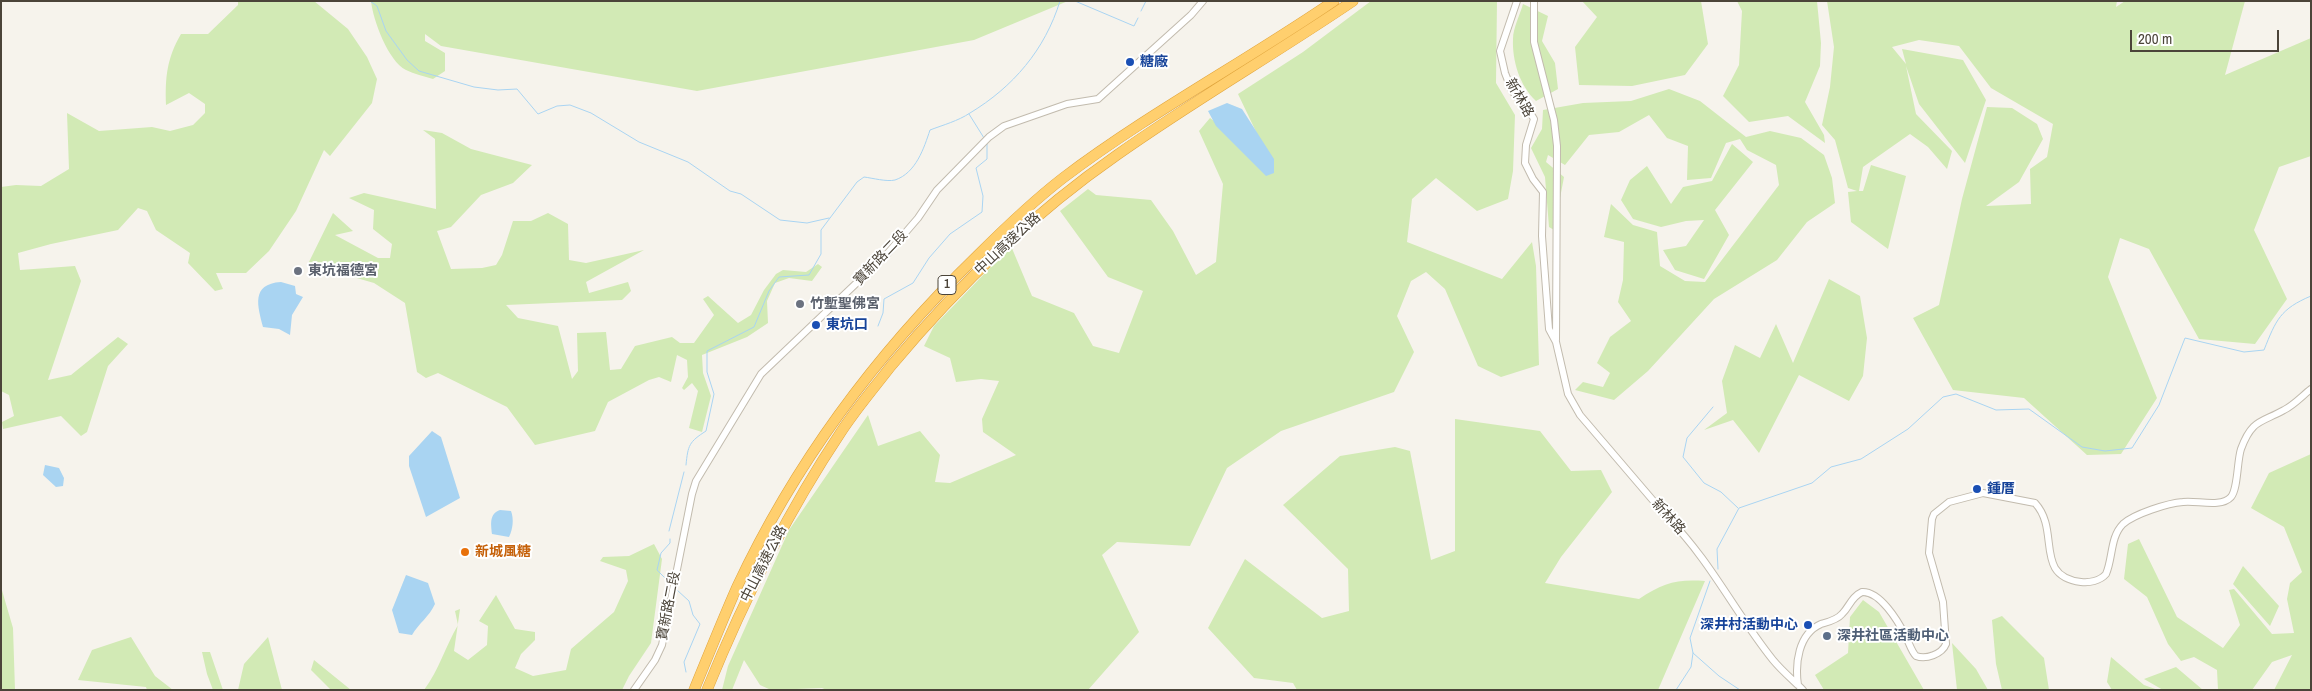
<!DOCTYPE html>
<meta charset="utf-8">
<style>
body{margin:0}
#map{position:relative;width:2312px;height:691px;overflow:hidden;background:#f6f3ec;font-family:"Archivo Narrow",sans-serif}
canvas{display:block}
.frame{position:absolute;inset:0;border:2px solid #4b4439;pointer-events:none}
.scale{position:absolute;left:2130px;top:30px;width:149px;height:22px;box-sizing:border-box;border:2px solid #4b4439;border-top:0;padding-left:6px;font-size:15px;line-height:18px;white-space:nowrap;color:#4b4439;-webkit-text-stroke:4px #fff;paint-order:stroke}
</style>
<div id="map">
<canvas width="2312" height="691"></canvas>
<div class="frame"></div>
<div class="scale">200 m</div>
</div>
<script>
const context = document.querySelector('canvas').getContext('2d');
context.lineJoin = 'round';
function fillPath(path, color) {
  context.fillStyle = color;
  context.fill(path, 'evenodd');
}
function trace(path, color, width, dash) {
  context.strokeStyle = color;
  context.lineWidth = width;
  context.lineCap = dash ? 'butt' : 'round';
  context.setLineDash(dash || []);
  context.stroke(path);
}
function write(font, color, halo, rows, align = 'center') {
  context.font = font + ' "Archivo Narrow","Noto Sans TC",sans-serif';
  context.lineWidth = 4;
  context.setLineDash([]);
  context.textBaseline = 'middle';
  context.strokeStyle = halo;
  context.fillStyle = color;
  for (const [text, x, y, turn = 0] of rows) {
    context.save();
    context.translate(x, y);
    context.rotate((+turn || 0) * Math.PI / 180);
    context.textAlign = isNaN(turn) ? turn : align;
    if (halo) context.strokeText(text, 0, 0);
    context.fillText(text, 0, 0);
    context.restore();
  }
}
fillPath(new Path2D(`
 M238,1H314L348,29L367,57L377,79L372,103L330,156L324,150L296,211L269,251L246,273H216L223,289L215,291L188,263L190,253L156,230L147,211L138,208L118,230L51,244L18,253L20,270L75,266L81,281L48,380L71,375L118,337L128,344L108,366L87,432L81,436L61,416L3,429L2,422L14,416L9,395L1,391V187L16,185L41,186L69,169L67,113L99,131L152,127L170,131L193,125L205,113V104L189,93L166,105C165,77 167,58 181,34H208L238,5Z
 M371,1H1068L974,40L697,91L441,46L425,34V41L445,53V71L433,79C424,76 414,74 406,70C388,61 373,20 371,1Z
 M1371,1H1497L1496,83L1515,115L1513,171L1508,199L1477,211L1436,178L1412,199L1407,242L1502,279L1532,242L1536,266L1539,365L1501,377L1478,366L1445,289L1426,272L1411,281L1397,316L1414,352L1394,392L1281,431L1227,468L1190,546L1117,542L1102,555L1139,632L1088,690H827L822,688L771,690L760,685L744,660L732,690H722L728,666L789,530L868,415L878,446L920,431L940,455L935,482L950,483L1016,455L983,432L982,419L999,381L981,379L956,382L950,358L924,346L934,326L1011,246L1032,296L1074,313L1093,346L1119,353L1143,291L1108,277L1060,211L1088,189L1096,195L1151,200L1173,231L1196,275L1216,262L1223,184L1199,131L1210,118L1253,150L1260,140L1238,94L1303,52Z
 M1582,1H1701L1708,44L1685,75L1632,86L1579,85L1575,47L1597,17Z
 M1737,1H1817L1821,43L1820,66L1805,102L1824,135L1825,143L1788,116L1749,122L1723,96L1739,65L1742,11Z
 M1827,1H2117L2116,7L2125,1H2245L2225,75L2311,38V156L2279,167L2254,230L2287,299L2255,344L2199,339L2149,249L2120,238L2108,277L2157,398L2121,454L2087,455L2024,398L1953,390L1913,318L1939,305L1962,199L1987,107L2012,108L2037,124L2043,139L2019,182L1986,206L2031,204L2030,169L2047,157L2053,124L1991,88L1959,46L1919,40L1892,47L1906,64L1902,49L1963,60L1986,100L1965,163L1919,104L1906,66L1916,114L1952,151L1947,169L1928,147L1910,134L1863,167L1859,191H1863L1871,165L1906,176L1888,249L1851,222L1848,192L1857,191L1848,188L1835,140L1822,125L1830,87L1834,47Z
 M1523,4L1548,16L1542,41L1555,63L1558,89L1536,101C1520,86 1512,61 1513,39C1513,28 1520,15 1523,4Z
 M1669,89L1700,101L1746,137L1770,131L1801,138L1824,155L1832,178L1835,203L1807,222L1777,260L1714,299L1648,371L1614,400L1575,390L1583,382L1603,387L1610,373L1597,363L1610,337L1631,321L1618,302L1623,280L1624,242L1604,237L1611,204L1633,225L1657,232L1660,266L1685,281L1705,282L1779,185L1776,165L1747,150L1740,139L1726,143L1711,178L1687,180L1688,146L1667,138L1649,115L1619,132L1589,135L1565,165L1548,155L1546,162L1564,177L1554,230L1549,227L1545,177L1531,148L1542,129L1543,110L1583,103L1631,101Z
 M423,130L442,133L471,149L532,165L513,183L481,195L451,227L437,231L451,269L482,268L496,265L502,255L513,221H531L548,213L568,224L569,260L586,263L644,250L586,282L589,293L628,282L631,291L622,300L506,305L518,318L558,326L572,379L578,371L577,333L606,332L610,370L621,369L635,346L672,337L680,343H694L714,315L703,299L708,296L738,323L751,315L764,290L776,274L783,270L806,272L818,264L822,267L812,281L789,278L775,283L767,301L768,323L747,337L702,355L703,373L711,396L702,432L689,428L698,391L692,383L684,390L682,388L688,377L687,360L677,355L671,382L659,377L649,380L608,402L595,431L535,445L507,407L438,373L426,378L417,372L405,303L374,283L308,264L333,213L353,231L335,235L378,258H390L392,244L373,229L374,210L349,198L364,193L436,209L435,139Z
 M1732,144L1753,162L1715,210L1729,235L1704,279L1675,270L1663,250L1686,246L1704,220L1686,221L1661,227L1633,219L1621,200L1630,180L1647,166L1671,204L1683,187L1712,181Z
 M1829,279L1860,296L1867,338L1863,376L1849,401L1799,375L1759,453L1733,420L1704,430L1727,413L1722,381L1735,345L1760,358L1776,324L1793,363Z
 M1455,419L1540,431L1571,471L1601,470L1612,492L1561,557L1545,583L1639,599C1663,583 1676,579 1705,581L1658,690H1297L1293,683L1254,678L1208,628L1245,559L1322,618L1349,611L1348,569L1283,505L1340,456L1395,447L1410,451L1431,560L1455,551Z
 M2311,454V690H2274L2292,655L2272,662L2252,690H2218L2217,670L2194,657L2181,661L2168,644L2147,597L2124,579L2128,544L2139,539L2177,617L2223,648L2240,625L2229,590L2234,589L2272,634L2294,633L2287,599L2290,583L2302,572L2284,527L2251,508L2269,473Z
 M654,544L662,559L651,643L629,676L622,690H424C439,670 445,647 458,625L455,611L460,609L454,651L468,660L487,645L488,626L479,621L496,595L515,629L535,632V640L521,654L515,668L533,676L566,670L571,649L614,612L628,581L626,570L600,561L603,557L629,556Z
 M2243,566L2279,606L2270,626L2233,584Z
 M1,587L13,628L15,690H1Z
 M1863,600L1879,612L1924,690H1824L1815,675L1848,653L1850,617Z
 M2002,616L2044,658L2049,690H2002L1996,664L1992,620Z
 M131,637L155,676L173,690H147L146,687L78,680L92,650Z
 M268,637L282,690H238L244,664Z
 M1952,643L1976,669L1988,690H1957Z
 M202,652H210L223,690H213L207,674Z
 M2111,657L2144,685L2158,690H2112L2107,682Z
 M314,660L351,690H331L311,670Z
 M2176,667L2203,690H2163L2144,679Z`), '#d2eab5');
fillPath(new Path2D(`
 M1227,103L1242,109L1274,159V173L1266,176L1216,126L1208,111Z
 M281,282L295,286L296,294L303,297L292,315L290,335L279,329L263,327C258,307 250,284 281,282Z
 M432,431L441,437L460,498L426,517L409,466V456Z
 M45,465L59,468L64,478L63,486L56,487L43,475Z
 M500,510L511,511C514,519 513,529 509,537L492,534C491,524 489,514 500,510Z
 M406,575L428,583L435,604C429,617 419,623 412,635L399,633L392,610Z`), '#a9d4f2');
trace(new Path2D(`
 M370,1L377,6L386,31L407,60L419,71L474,87L498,90L517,89L538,114L557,106L570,105L591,113L639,142L688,162L730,191L741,194L780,220L807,223L829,218
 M1075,1L1134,26L1138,18
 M1141,11L1146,1
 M969,114L984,138
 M878,326L883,313L884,299L913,283L929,258L950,234L982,212L983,196L976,168L987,159V144
 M1713,407L1687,438L1683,457L1704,483L1721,492L1738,508
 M686,465C688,445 689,442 706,431L714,394L707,372V351L754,327L769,291L779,277L809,275L821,254V230L857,182L864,177C872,178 887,182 895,180C916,173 924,148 930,130C943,125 958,121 970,113C1013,87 1045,50 1060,1
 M669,531L684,472
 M670,539V543L661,553L657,570L670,583
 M1718,569L1717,549L1739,508L1812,483L1831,467L1861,459L1908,429L1943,397L1956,394L1996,410L2029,409L2082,447L2105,451L2132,448L2159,405L2185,338L2244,352L2264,350C2276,320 2280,309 2311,296
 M1710,581L1690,638L1693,653L1719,676L1740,690
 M677,590L689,601L693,615L700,624L684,662L686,672
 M1676,690L1691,667L1693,653`), '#a9d4f2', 1);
const minor = new Path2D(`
 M1517,1L1500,51L1505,73L1512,91L1528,109L1534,119L1526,145L1525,163L1533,179L1543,192L1542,236L1549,329L1556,342L1568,394L1580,415L1668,518C1710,560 1736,614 1773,660C1782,671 1793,680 1803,690
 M1534,1V42L1554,120L1557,146L1556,340
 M1798,685C1795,664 1798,634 1821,624C1828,622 1837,620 1842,614C1850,606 1851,597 1862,592C1880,591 1898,621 1905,635C1909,642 1911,651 1916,656C1926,660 1942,654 1946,644L1943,602L1929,553L1932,519L1934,514L1949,502L1983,493L2035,503C2061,531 2033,576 2081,582C2089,583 2100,581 2106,574C2113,558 2110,537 2123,524C2134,514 2168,503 2183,502C2196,500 2221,508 2231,497C2238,489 2237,461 2241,449C2252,419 2261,423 2284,410C2294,405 2302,396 2311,389
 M634,690L655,660L662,645L692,494L696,481L761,374L887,254L918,218L937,190L989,137L1004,126L1047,111L1067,104L1098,99L1191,15L1203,1`);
const highway = new Path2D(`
 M694,690C708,656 722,621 737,587C795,463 879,351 977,256C1004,229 1032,202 1063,178C1149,113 1245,62 1334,1
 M707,690C744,599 787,513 841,432C856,409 874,388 891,366C957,287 1032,214 1117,155C1193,101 1275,54 1353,1`);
trace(minor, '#c2bbae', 8);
trace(highway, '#e0a43c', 11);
trace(minor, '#fff', 6);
trace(highway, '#ffcf6e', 10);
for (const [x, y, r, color] of [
 [1130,62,5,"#1a4fb4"],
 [298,271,5,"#6b7280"],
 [800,304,5,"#6b7280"],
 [816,325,5,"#1a4fb4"],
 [1977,489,5,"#1a4fb4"],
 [465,552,5,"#e8710a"],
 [1808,625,5,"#1a4fb4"],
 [1827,636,5,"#5c6f8a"]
]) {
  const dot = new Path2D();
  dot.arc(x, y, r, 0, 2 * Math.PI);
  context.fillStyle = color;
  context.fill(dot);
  trace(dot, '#fff', 2);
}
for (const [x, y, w] of [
 [947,285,18]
]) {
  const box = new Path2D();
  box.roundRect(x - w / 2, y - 9.5, w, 19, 4);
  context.fillStyle = '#fff';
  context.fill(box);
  trace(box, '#4b4439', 1);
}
write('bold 12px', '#4b4439', null, [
 ["1",947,285]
]);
write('bold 14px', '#164399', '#fff', [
 ["糖廠",1140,62],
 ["東坑口",826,325],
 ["鍾厝",1987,489],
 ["深井村活動中心",1798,625,"right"]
], 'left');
write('14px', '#4b4439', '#fff', [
 ["新林路",1519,98,60],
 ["中山高速公路",1008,244,-43],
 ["寶新路二段",881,258,-46],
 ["新林路",1668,517,48],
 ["中山高速公路",764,564,-63],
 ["寶新路二段",669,606,-79]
]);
write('bold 14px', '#5b616d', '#fff', [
 ["東坑福德宮",308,271],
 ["竹塹聖佛宮",810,304]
], 'left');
write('bold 14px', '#c56008', '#fff', [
 ["新城風糖",475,552]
], 'left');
write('bold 14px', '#4e5e75', '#fff', [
 ["深井社區活動中心",1837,636]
], 'left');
</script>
